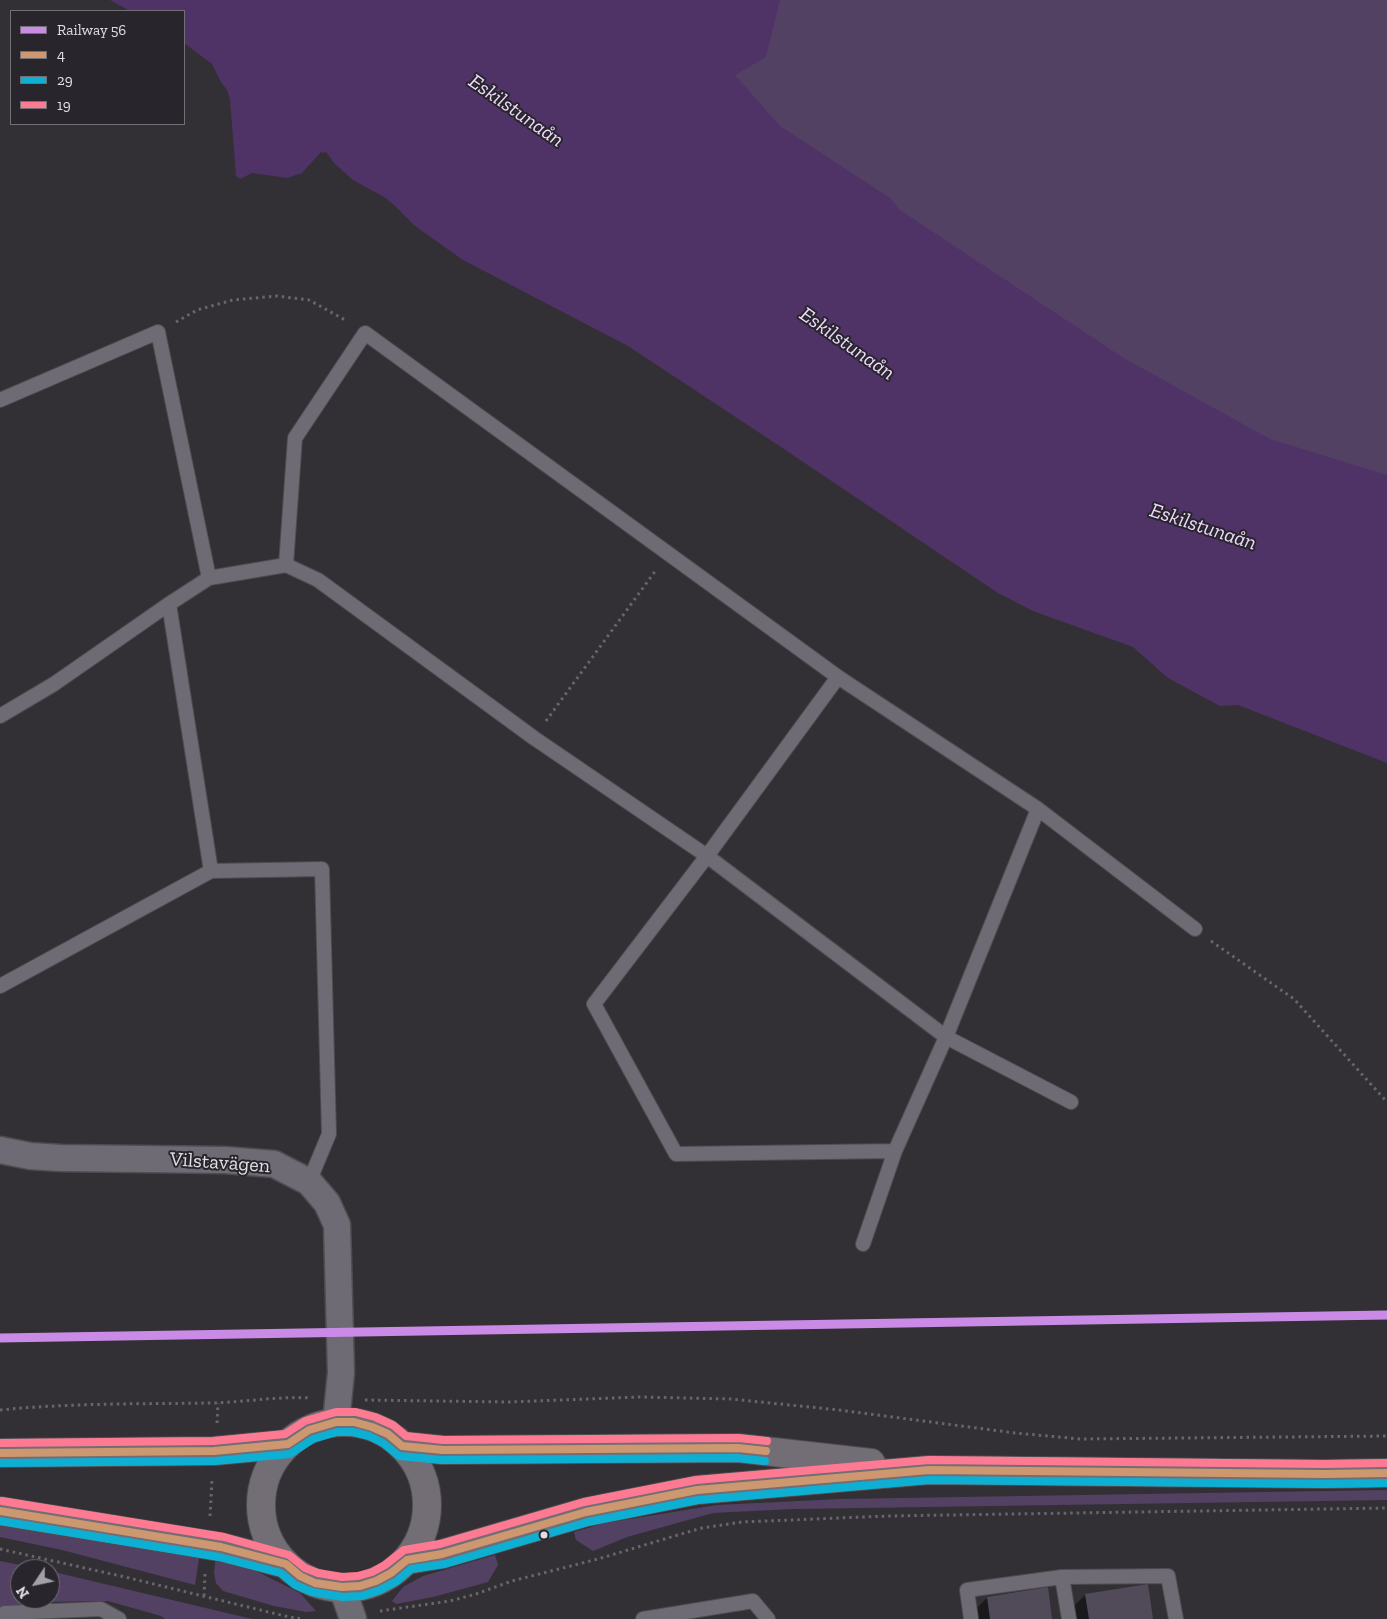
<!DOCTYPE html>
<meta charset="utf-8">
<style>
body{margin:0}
#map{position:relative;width:1387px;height:1619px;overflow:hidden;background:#323035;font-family:"Zilla Slab",serif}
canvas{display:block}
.legend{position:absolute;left:10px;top:10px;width:175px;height:115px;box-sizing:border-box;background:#29252c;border:1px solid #726f75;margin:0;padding:6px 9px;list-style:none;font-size:15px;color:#e0dee3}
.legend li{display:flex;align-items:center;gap:10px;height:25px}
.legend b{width:25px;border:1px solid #726f75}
.north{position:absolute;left:10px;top:1559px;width:50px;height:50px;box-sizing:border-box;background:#29252c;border:1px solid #726f75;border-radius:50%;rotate:236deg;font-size:14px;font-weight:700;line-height:20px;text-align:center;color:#e0dee3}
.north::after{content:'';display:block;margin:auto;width:18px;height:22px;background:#a3a1a6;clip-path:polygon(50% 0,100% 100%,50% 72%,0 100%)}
</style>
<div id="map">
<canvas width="1387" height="1619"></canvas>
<ul class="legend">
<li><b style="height:6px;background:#ca8be6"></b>Railway 56</li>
<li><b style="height:6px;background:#cd976f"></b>4</li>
<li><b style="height:6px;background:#0dafd3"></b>29</li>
<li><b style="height:6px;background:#fe7a93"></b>19</li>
</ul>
<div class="north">N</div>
</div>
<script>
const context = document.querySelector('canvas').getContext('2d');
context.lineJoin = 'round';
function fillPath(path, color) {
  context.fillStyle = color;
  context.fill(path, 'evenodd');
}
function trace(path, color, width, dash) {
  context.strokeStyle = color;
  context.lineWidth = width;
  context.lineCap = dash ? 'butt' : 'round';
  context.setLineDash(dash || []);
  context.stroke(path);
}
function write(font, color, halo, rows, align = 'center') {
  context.font = font + ' "Zilla Slab",serif';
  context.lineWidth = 4;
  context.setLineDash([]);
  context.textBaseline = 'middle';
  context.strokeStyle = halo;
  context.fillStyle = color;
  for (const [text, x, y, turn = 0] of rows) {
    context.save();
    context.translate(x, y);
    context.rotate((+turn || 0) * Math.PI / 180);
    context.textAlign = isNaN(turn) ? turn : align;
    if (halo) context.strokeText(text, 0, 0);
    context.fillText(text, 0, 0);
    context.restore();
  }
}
fillPath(new Path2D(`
 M413,0H1387V603Z
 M1387,1490V1500L793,1509L713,1513L627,1537L593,1551L576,1540L574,1532L605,1523L717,1505L840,1499Z
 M0,1526L115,1539L200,1552L195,1585L62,1550L0,1537Z
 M216,1555L260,1573L300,1593L316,1611L306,1612L274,1606L223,1591L216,1583L214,1573Z
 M495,1555L498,1565L488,1582L433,1597L396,1604L392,1601L403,1587L423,1576Z
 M0,1561L41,1569H20V1599H50V1571L252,1619H165L161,1616L108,1601L32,1602L0,1609Z`), '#534163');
fillPath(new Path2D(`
 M110,0H780L766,57L735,75L780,126L890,198L900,210L1122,357L1270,439L1387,475V763L1238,705L1220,706L1168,678L1133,647L1033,611L998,593L781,447L628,346L463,260L415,226L393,204L384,197L353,180L335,164L326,152L323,153L321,152L302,173L287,178L252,173L240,179L236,176L230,99L227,90L221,82L212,64L184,43V11H130Z`), '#4f3366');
fillPath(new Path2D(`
 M1147,1585L1152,1619H1061L1085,1595Z
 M1046,1589L1051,1619H966L987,1598Z`), '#0007');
fillPath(new Path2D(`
 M1148,1584L1153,1619H1089L1085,1594Z
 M1048,1587L1052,1619H990L987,1597Z`), '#514a58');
const lane = new Path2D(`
 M0,400L158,332L209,578
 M286,565L295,438L365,333L838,677L1038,809L1195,929
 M169,604L211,871
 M838,677L707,856L594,1004L676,1154L895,1151
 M0,716L54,684L169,604L209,578L286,565L318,580L534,738L707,856L946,1037L1071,1102
 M0,986L211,871L322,869L329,1134L309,1182
 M863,1244L895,1151L946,1037L1038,809
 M1062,1577L1168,1576L1176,1619
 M0,1616L5,1613L101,1609L119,1619
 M643,1619L753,1601L768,1619
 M971,1619L967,1590L1062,1577L1069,1619`);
const street = new Path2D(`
 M0,1150L30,1156L61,1158L225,1160L274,1164L309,1182L327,1203L337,1225L341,1373L336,1422
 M342,1587L353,1619`);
const secondary = new Path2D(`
 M261 1505a83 83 0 1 1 166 0a83 83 0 1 1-166 0Z
 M402,1446L443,1450L738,1448L871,1463
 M0,1453L214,1451L288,1444
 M0,1511L221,1547L286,1564
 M407,1560L442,1554L586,1512L697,1490L929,1470L1324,1474L1387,1473`);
trace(lane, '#4e4d50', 16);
trace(street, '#4e4d50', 29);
trace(secondary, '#4e4d50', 30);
trace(new Path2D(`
 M176,322L197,310L233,300L277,296L309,300L347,321
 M546,721L656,570
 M1211,941L1294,999L1387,1102
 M365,1400L508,1402L640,1397L731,1399L839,1410L1015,1433L1080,1439L1387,1436
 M0,1410C70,1403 142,1404 213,1403C246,1402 278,1396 311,1398
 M217,1423L218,1403
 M210,1516L212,1479
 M0,1549L125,1577L289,1617L303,1619
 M204,1596L205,1574
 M380,1611L450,1601L476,1594L512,1581L598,1559L681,1534L702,1528L742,1522L888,1516L1387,1508`), '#68666b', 3, [2.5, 4]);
trace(lane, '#6f6b74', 14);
trace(street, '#6f6b74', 26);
trace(secondary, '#736d76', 28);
trace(new Path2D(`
 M0,1453L214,1451L288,1444L309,1430L336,1422H354L372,1427L388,1434L402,1446L443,1450L738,1448L766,1451
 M0,1511L221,1547L286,1564L300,1576L315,1583L342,1587L360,1586L376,1581L391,1573L407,1560L442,1554L586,1512L697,1490L929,1470L1324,1474L1387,1473`), '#cd976f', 8);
trace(new Path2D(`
 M0,1463L215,1461L290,1454L313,1439L337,1432H353L369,1436L383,1443L399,1456L442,1460L737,1458L765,1461
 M0,1521L219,1557L281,1573L295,1585L312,1592L343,1597L362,1596L380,1590L397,1581L411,1569L445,1564L588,1522L698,1500L929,1480L1324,1484L1387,1483`), '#0dafd3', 8);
trace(new Path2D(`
 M0,1443L213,1441L285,1434L305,1421L336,1412H356L375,1417L393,1425L406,1436L443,1440L738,1438L767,1441
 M2,1501L224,1537L289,1555L305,1568L318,1573L342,1577L358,1576L372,1572L385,1565L404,1550L440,1544L584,1502L696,1480L929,1460L1324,1464L1387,1463`), '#fe7a93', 8);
trace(new Path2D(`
 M0,1338L1387,1315`), '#ca8be6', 9);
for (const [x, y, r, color] of [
 [544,1535,4.5,"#e0dee3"]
]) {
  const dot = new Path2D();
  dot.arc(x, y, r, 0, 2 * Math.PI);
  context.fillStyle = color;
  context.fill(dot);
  trace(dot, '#29252c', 2);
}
write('20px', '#e0dee3', '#29252c', [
 ["Vilstavägen",220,1163,4]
]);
write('italic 21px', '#ecdafd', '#29252c', [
 ["Eskilstunaån",516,111,35],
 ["Eskilstunaån",847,344,35],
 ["Eskilstunaån",1203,527,18]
]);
</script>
